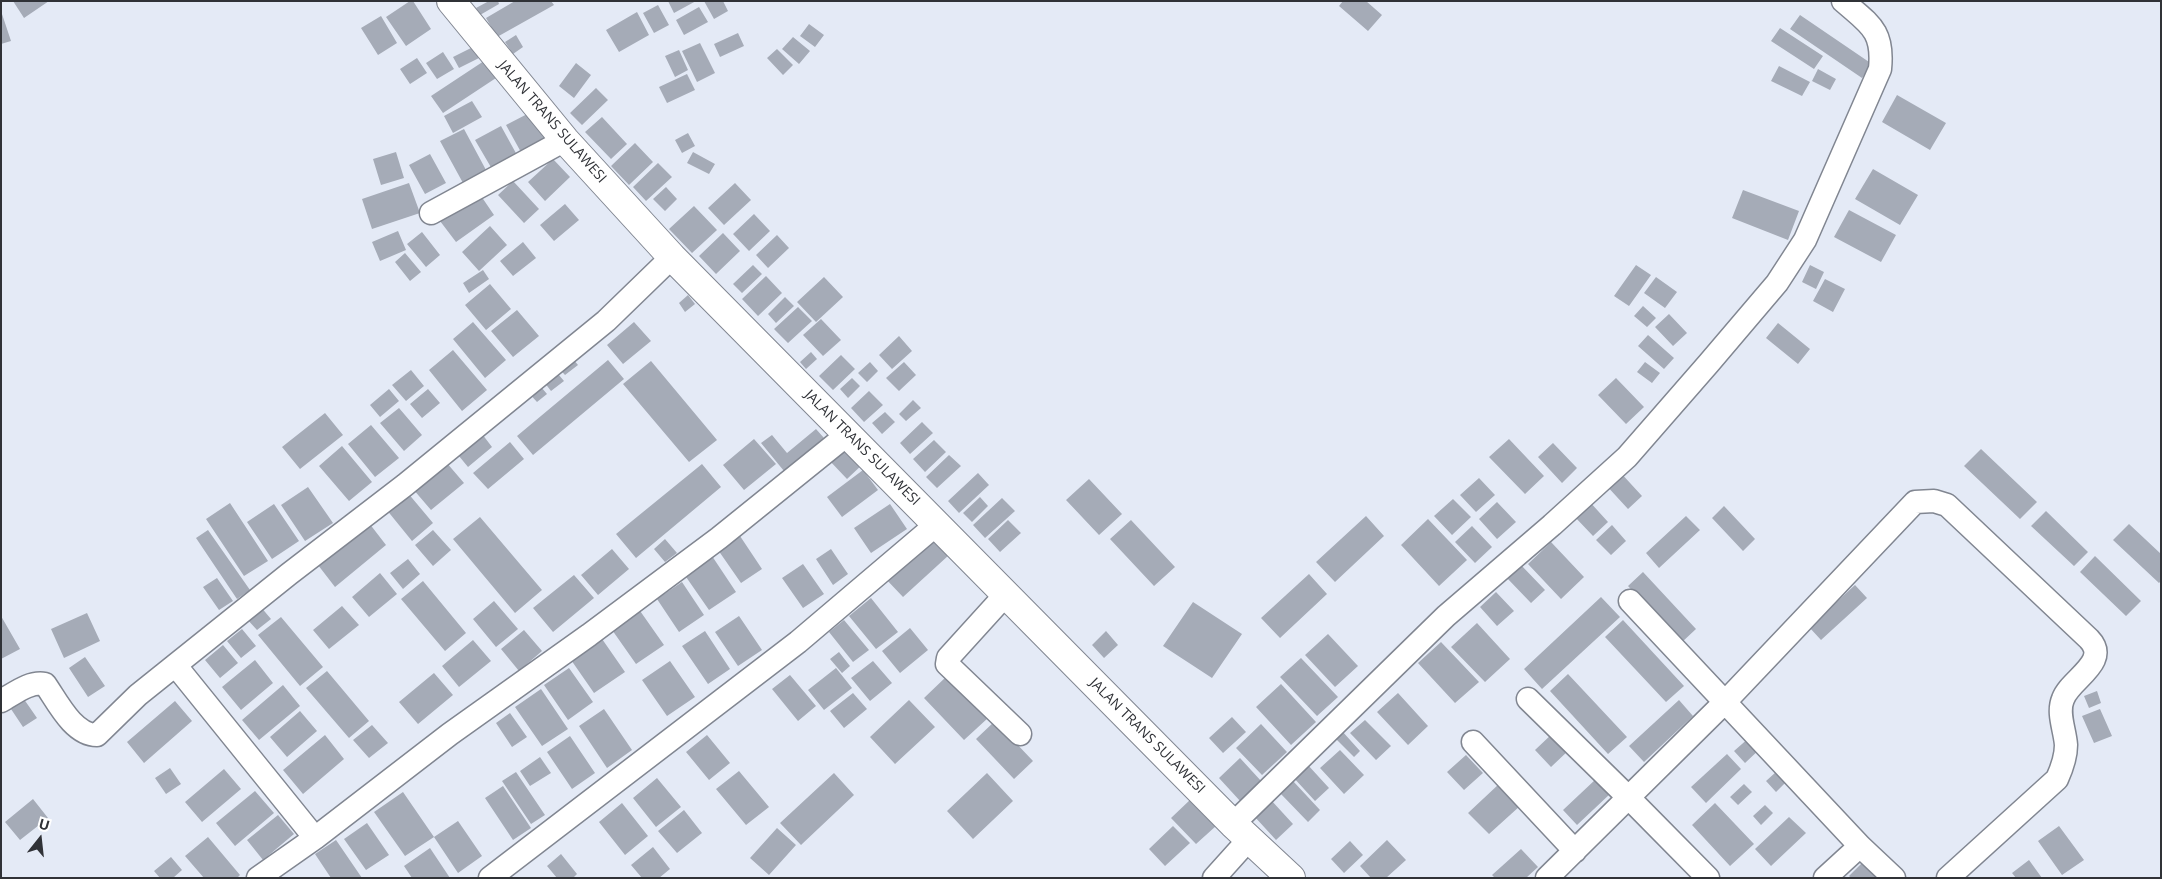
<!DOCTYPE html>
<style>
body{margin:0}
#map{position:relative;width:2162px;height:879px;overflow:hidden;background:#e4eaf6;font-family:"Open Sans",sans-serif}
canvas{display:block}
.frame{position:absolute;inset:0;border:2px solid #303237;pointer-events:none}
.north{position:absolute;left:15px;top:814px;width:50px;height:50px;-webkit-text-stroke:4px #fff;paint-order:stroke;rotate:16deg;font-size:14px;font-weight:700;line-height:20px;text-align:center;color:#303237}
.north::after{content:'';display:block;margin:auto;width:18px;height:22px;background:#303237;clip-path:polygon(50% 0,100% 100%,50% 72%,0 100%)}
</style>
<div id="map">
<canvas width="2162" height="879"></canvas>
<div class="frame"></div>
<div class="north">U</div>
</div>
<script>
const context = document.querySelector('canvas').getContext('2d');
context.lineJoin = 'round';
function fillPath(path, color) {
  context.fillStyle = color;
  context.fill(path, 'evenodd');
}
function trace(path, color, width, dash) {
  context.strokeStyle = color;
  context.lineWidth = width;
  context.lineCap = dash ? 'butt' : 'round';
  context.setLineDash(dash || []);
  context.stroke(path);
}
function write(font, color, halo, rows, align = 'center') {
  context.font = font + ' "Open Sans",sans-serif';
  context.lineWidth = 4;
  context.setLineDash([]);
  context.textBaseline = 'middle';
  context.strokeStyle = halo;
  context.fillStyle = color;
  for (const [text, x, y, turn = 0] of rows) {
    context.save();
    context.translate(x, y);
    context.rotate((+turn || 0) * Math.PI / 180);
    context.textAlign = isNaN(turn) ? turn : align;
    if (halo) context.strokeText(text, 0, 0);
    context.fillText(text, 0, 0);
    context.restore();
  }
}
fillPath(new Path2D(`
 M13,1H49L24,18Z
 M410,1H413L431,29L406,46L386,17Z
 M489,1H498L499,4L480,15L476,8Z
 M515,1H551L554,5L497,37L486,18Z
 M668,1H696L674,13Z
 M704,1H723L728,11L714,19Z
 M1343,1H1366L1382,15L1368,31L1339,6Z
 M658,5L669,25L654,33L643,13Z
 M699,7L708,22L684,35L676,20Z
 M1,11L11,41L1,44Z
 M637,12L649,35L619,52L606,30Z
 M1800,15L1872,64L1862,78L1790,29Z
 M381,16L397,43L378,55L361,28Z
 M809,24L824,35L815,47L800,36Z
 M1780,28L1823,56L1814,69L1771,41Z
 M738,33L744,46L720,57L714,44Z
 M516,35L523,47L513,54L505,42Z
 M793,37L810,51L799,64L782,49Z
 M700,43L715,73L697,82L682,51Z
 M473,47L479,58L459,68L453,57Z
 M777,49L793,65L783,75L767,58Z
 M679,50L688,70L675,77L665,56Z
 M443,52L454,69L437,79L426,63Z
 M417,58L427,73L410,84L400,69Z
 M484,61L496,78L443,113L431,96Z
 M576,63L591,75L574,98L559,86Z
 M1779,66L1810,82L1802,96L1771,81Z
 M1818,69L1836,79L1830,90L1812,81Z
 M687,74L695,90L667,103L659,87Z
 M596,88L608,100L582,125L570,113Z
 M1897,95L1946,123L1930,150L1882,122Z
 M472,101L482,117L453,133L444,116Z
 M535,110L550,139L522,154L506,125Z
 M602,117L627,144L611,159L585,132Z
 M501,126L517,155L492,169L475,140Z
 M464,129L486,170L463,183L440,141Z
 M688,133L695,146L682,153L675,140Z
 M635,143L653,162L629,185L611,166Z
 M396,152L404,178L381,185L373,159Z
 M693,152L715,164L709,174L687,163Z
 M430,154L446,183L425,194L409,165Z
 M553,159L570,177L545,201L528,182Z
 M658,163L672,177L646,201L633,187Z
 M1873,169L1918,195L1900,225L1855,199Z
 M513,181L539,209L524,223L498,195Z
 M409,183L420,213L372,229L362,199Z
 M735,183L751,200L724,225L708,208Z
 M666,187L677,199L665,211L653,199Z
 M1743,190L1799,211L1788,240L1732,218Z
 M479,193L494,215L456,242L440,221Z
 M565,204L579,220L554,241L540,225Z
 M694,206L717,230L692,253L669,229Z
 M1849,210L1896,235L1881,262L1834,237Z
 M754,214L770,231L749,251L733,234Z
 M490,226L507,245L479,271L462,252Z
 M398,231L406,250L380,261L372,242Z
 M422,232L440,255L426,267L407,244Z
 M723,233L740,251L716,274L699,256Z
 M777,235L789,248L768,268L756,255Z
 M523,242L536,258L513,276L500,261Z
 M405,253L421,272L410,281L395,262Z
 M753,265L762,274L742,293L733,284Z
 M1636,265L1651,275L1629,306L1614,296Z
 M1810,265L1824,272L1816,289L1802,282Z
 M483,270L489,279L469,293L463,283Z
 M766,276L782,293L758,316L742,299Z
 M824,277L843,297L816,322L797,302Z
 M1656,277L1677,292L1665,308L1644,293Z
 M1825,279L1845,289L1833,312L1813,301Z
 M490,284L511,309L486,330L465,305Z
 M688,295L695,304L685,312L679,303Z
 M785,297L794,306L776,323L768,314Z
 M1643,306L1656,318L1647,327L1634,316Z
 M798,307L812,321L788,343L774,329Z
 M517,310L539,336L513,357L491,331Z
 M1669,314L1687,333L1673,346L1655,327Z
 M821,319L841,340L823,356L803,335Z
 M473,322L506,360L485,378L453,339Z
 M634,322L651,341L623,364L607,345Z
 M1778,323L1810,349L1798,364L1766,338Z
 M1648,335L1674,358L1664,369L1638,346Z
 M899,336L912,351L892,369L879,355Z
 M453,350L487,390L462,411L429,370Z
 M811,352L817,359L806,369L800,362Z
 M568,353L578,365L565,375L555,364Z
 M841,355L855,369L833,390L819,376Z
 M608,360L624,379L533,455L517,436Z
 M651,361L717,440L689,462L623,384Z
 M870,362L878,371L867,382L858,373Z
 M904,362L916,375L899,391L886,378Z
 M1645,362L1660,373L1652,383L1637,372Z
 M553,368L564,381L551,391L541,378Z
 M411,370L424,386L406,401L392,385Z
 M852,378L860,386L848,398L840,389Z
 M1616,378L1644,407L1626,424L1598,395Z
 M536,381L547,394L537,402L526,390Z
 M389,389L399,401L380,417L370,405Z
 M428,389L440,403L422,418L410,404Z
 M869,391L883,405L864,422L851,408Z
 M913,400L921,408L906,421L899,414Z
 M399,408L422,435L404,451L380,423Z
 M885,412L895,422L882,434L872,423Z
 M325,413L343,435L300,469L282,447Z
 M922,422L933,433L910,454L900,443Z
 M371,425L399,458L375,477L348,444Z
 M816,429L824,438L784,471L761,443L772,435L787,453Z
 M479,430L492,447L468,467L454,450Z
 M754,439L776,464L744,490L723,465Z
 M1509,439L1544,476L1525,494L1489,457Z
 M934,440L946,452L925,472L913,459Z
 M510,442L524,459L488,489L473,473Z
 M845,443L864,463L847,479L828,459Z
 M1553,443L1577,468L1562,483L1538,457Z
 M342,446L372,482L349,501L319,466Z
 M1981,449L2037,502L2020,519L1964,466Z
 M949,455L961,466L937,488L926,477Z
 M446,462L464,483L431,510L413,489Z
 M702,464L721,487L636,558L616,534Z
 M863,470L878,490L842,517L827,497Z
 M1619,471L1642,496L1628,509L1605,484Z
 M978,473L989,485L959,513L948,501Z
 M1479,478L1495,495L1476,512L1460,495Z
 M1089,479L1122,514L1099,535L1066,500Z
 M308,487L333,523L305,541L281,505Z
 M407,492L433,523L412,541L386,509Z
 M980,497L988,506L972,522L963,513Z
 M1002,498L1015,511L985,538L973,525Z
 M1453,499L1471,517L1452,535L1434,516Z
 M1589,501L1608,522L1593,536L1574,516Z
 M1497,502L1516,522L1497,539L1479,519Z
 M230,503L268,561L244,576L206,519Z
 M274,504L299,541L272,559L247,522Z
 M890,504L907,529L871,553L854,528Z
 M1724,506L1755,539L1743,551L1712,518Z
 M2046,511L2088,552L2074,566L2031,526Z
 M1366,516L1384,536L1335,582L1316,562Z
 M1686,516L1700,530L1659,568L1646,553Z
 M480,517L542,590L515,613L453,539Z
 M1428,519L1467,560L1439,586L1401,545Z
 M1008,520L1021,533L1000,552L988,539Z
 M1131,520L1175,567L1154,586L1110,539Z
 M369,523L386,545L335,587L318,565Z
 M2129,524L2161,554V581L2159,583L2113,540Z
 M1612,525L1626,541L1611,555L1596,540Z
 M1472,526L1492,547L1475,563L1455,542Z
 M208,530L250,590L237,599L196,538Z
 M433,530L451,550L433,566L415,545Z
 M738,533L762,569L741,583L716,547Z
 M929,534L949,555L903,597L884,577Z
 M665,539L677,553L665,562L654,549Z
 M1551,542L1584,577L1561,599L1528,564Z
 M612,549L629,569L598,595L581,575Z
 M831,549L848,574L833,585L816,559Z
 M712,556L736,592L709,610L684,574Z
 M2095,556L2141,601L2126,616L2080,572Z
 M408,559L420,574L403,589L390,573Z
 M803,564L824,594L803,608L782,578Z
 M1520,564L1545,590L1531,603L1506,577Z
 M1643,572L1696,629L1681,643L1628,586Z
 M380,573L397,594L369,617L352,597Z
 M1309,574L1327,594L1280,638L1261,618Z
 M574,575L594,598L553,632L533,608Z
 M217,578L233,601L219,610L203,587Z
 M423,581L466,633L445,651L401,599Z
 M682,582L704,615L679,632L657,599Z
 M1855,585L1867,598L1821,640L1809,627Z
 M1496,592L1514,611L1497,626L1480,607Z
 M1601,597L1620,617L1542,689L1524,669Z
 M871,598L898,632L876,649L849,616Z
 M494,601L518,629L496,647L473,619Z
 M1193,602L1242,634L1212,678L1163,646Z
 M260,606L271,619L257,630L246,618Z
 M342,606L359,625L329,649L313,630Z
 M638,608L664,645L636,664L610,627Z
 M87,613L100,641L64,658L51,629Z
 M1,616L20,649L1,659Z
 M739,616L762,650L738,666L715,632Z
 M281,617L323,667L300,686L258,635Z
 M844,620L869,650L853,662L829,632Z
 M1623,620L1684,686L1666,702L1605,637Z
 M1477,623L1510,659L1485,682L1451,647Z
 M910,628L928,650L900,673L882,651Z
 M242,629L256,646L241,658L227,641Z
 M524,630L542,651L519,671L501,649Z
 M705,631L730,669L708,684L682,646Z
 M1106,631L1118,645L1104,658L1092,645Z
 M1328,634L1358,666L1335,687L1305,655Z
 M600,636L625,672L594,693L569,657Z
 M473,640L491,661L459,687L442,666Z
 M1441,642L1479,682L1455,703L1418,663Z
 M223,645L238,663L220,678L205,660Z
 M839,652L850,666L842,673L830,659Z
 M85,657L105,686L88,697L69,668Z
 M1301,658L1338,697L1317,716L1280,677Z
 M255,660L273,683L241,710L222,687Z
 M670,661L695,697L667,716L642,680Z
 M873,661L892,683L870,701L851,678Z
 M569,668L593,702L568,720L544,685Z
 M836,668L852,688L824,710L808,690Z
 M327,671L369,721L349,738L306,688Z
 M434,673L453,695L418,724L399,702Z
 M1568,674L1627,737L1608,754L1550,691Z
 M790,675L816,706L798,721L772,689Z
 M948,675L988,718L964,740L924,698Z
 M1281,684L1316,722L1291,745L1256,707Z
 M283,685L300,706L259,740L242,720Z
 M541,689L568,729L542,746L515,707Z
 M2097,691L2101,703L2089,708L2084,696Z
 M19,692L37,718L23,727L5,700Z
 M853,693L867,709L844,728L830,711Z
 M1398,693L1428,726L1408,745L1377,712Z
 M909,700L935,727L895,764L870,737Z
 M1679,700L1693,716L1644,762L1629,746Z
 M175,701L192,721L144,763L127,742Z
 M604,709L632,750L607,768L579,726Z
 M2100,709L2112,736L2094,743L2082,716Z
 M300,711L317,731L287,757L270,737Z
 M510,713L527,737L512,747L496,723Z
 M1232,717L1246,732L1223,753L1209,738Z
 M1365,720L1391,746L1376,760L1350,733Z
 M995,721L1033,761L1014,779L976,739Z
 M1261,724L1287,752L1262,775L1236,748Z
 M372,725L388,743L369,758L353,740Z
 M1342,731L1360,751L1354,757L1335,738Z
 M1553,733L1569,750L1551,767L1535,750Z
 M325,735L344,759L303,794L283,770Z
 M707,735L730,763L709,780L686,752Z
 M570,736L595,773L572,789L547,752Z
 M1750,737L1761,748L1745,763L1734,751Z
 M1340,750L1364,775L1344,794L1320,768Z
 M1727,754L1741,769L1706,803L1691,787Z
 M1466,755L1483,773L1464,790L1447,772Z
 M540,757L551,773L530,786L520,771Z
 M1240,758L1262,782L1241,802L1219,778Z
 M1307,764L1329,788L1315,801L1293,777Z
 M170,768L181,784L166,794L155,778Z
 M224,769L241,789L202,822L185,802Z
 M739,771L769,807L746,825L716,789Z
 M516,772L545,815L531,824L502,781Z
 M1776,772L1785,783L1776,792L1766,781Z
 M834,773L854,795L801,845L780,823Z
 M987,773L1013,801L973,839L947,811Z
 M657,778L681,807L656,827L633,798Z
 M1596,779L1610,794L1577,825L1563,810Z
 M1293,781L1320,810L1308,822L1280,793Z
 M1499,784L1520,806L1489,834L1468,813Z
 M1744,784L1752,792L1738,805L1730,797Z
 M503,786L531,828L513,840L485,798Z
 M255,791L274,813L235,846L216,823Z
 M403,792L434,837L405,856L374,812Z
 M33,799L48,818L20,840L5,822Z
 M1191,799L1216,826L1196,844L1171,818Z
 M1271,800L1293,824L1276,840L1254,816Z
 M622,803L648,836L625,855L599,822Z
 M1715,803L1754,844L1730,866L1692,825Z
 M1765,805L1773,813L1761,825L1753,816Z
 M684,810L702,833L677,853L658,831Z
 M278,815L294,834L263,860L247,840Z
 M1789,817L1806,833L1771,866L1755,849Z
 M458,821L482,856L458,873L434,837Z
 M367,823L389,855L366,870L344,839Z
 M1173,826L1190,843L1165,866L1149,849Z
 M2059,826L2084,860L2062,875L2038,841Z
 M777,828L796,845L769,875L750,858Z
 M208,837L240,875L237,878H204L185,856Z
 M336,840L362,878H331L315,854Z
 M1387,840L1406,860L1386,878H1371L1360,866Z
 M1350,841L1363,855L1344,873L1331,859Z
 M653,847L670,869L659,878H642L631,865Z
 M430,848L450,878H412L404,866Z
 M1521,849L1538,867L1526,878H1495L1492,875Z
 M561,854L577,874L573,878H557L547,866Z
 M171,857L182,870L173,878H160L154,871Z
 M1867,858L1886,878H1851L1849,876Z
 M2029,860L2042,878H2016L2012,873Z`), '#a5abb7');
const minor = new Path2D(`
 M431,213L565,140
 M1007,593L948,658L947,664L1020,734
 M1630,601L1860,846L1894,878
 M176,666L315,838
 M1528,699L1629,798L1708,878
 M1,701C14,694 29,681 45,684C57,701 73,735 97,735L138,695L289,574L405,485L606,321L672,257
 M1473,742L1575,851
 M1233,824L1446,616L1552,525L1627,457L1709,363L1777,283L1805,240L1880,69C1884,30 1869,24 1843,1
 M258,878L315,838L450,734L589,635L719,538L848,434
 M490,878L798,642L937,524
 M1214,878L1250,838
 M1547,878L1725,702L1915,502L1934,501L1947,505L2089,639C2111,662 2070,679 2063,699C2057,713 2065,730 2066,745C2066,757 2062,768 2057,779L1948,878
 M1825,878L1860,846`);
const highway = new Path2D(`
 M451,1L565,140L672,257L1233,824L1291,878`);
trace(minor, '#818691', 25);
trace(highway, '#818691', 30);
trace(minor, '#fff', 22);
trace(highway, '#fff', 28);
write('14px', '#303237', '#fff', [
 ["JALAN TRANS SULAWESI",552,122,49],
 ["JALAN TRANS SULAWESI",862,448,45],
 ["JALAN TRANS SULAWESI",1147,736,45]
]);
</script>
